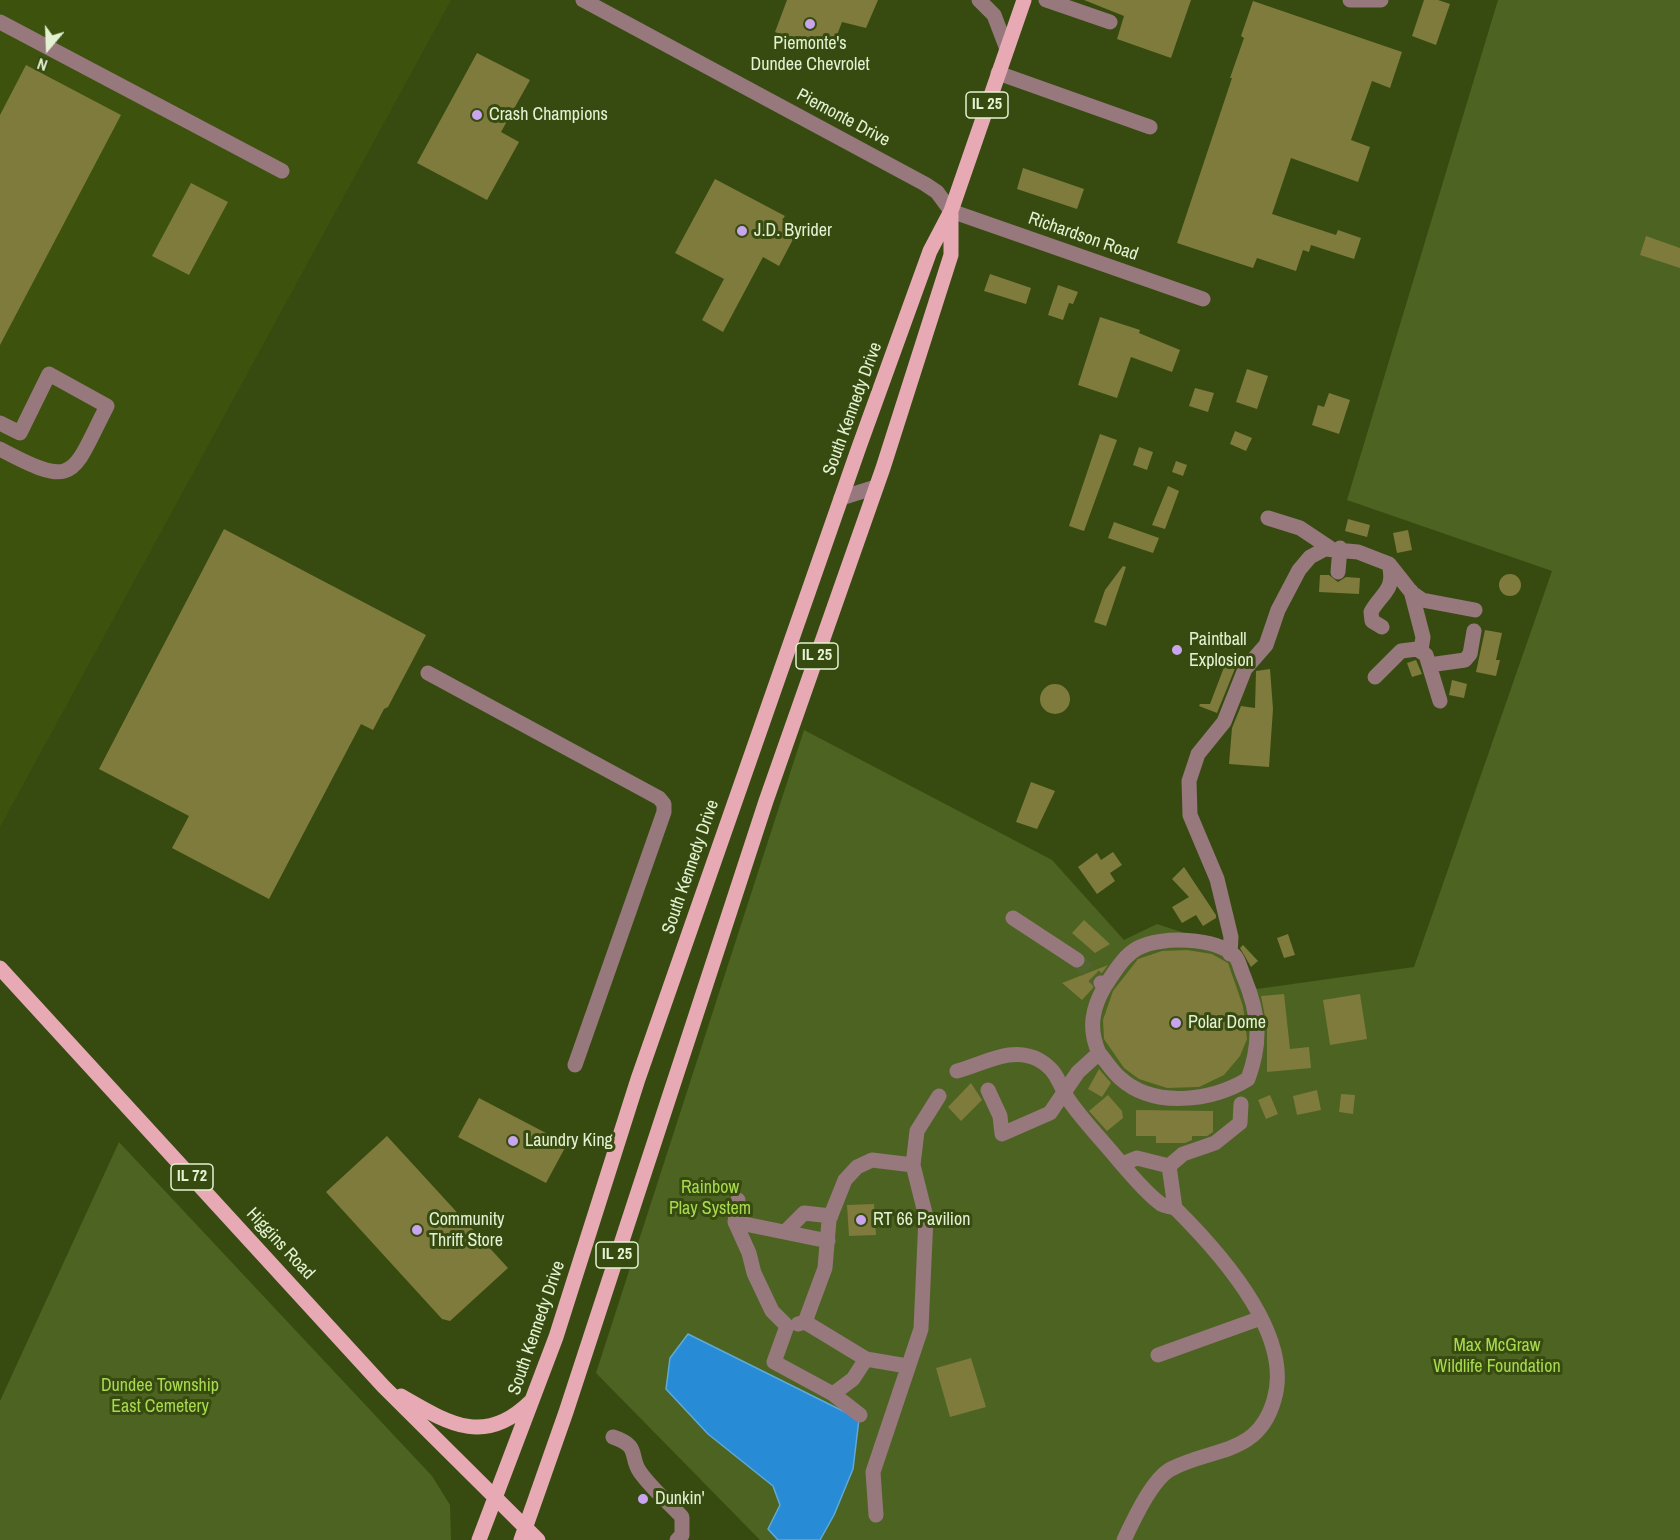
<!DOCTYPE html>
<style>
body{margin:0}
#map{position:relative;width:1680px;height:1540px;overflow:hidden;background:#374b10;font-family:"Archivo Narrow",sans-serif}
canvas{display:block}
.north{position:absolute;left:18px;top:18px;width:60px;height:60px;-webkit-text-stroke:4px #374b10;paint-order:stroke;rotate:199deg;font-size:16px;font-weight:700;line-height:24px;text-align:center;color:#e4f2d3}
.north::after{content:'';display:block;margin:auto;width:21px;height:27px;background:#e4f2d3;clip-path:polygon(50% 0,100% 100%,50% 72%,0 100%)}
</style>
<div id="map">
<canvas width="1680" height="1540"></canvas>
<div class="north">N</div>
</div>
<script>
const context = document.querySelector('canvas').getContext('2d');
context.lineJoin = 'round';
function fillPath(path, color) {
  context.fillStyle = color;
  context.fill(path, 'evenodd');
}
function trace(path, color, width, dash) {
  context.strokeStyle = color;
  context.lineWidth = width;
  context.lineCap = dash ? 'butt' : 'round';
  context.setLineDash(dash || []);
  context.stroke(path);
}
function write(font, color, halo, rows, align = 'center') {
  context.font = font + ' "Archivo Narrow",sans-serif';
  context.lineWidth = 6;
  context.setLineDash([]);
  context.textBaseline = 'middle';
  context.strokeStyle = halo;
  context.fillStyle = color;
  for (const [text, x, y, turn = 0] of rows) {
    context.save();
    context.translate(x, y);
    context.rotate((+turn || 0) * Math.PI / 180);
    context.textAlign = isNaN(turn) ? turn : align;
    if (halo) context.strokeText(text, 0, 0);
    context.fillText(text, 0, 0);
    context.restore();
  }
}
fillPath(new Path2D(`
 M0,0H451L0,827Z`), '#3c520d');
fillPath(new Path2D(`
 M1498,0H1680V1540H760L596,1373L804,730L1052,860L1124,940L1157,924L1221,945L1257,989L1414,967L1552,571L1347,500Z
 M119,1142L432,1476L450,1505L451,1540H0V1401Z`), '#4c6322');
const water = new Path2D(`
 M688,1334L859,1419L853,1469L834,1515L820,1540H778L768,1529L780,1505L773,1486L708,1434L666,1389L670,1358Z`);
fillPath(water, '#288bd5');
trace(water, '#60aad4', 1.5);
fillPath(new Path2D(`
 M787,0H878L866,28L842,22L834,43L811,36L807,45L775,32Z
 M1084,0H1191L1171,58L1117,39L1124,16Z
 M1424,0H1438L1450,4L1436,45L1412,36Z
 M1253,1L1402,52L1390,88L1372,81L1351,140L1370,147L1358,182L1291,158L1272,214L1336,235L1338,230L1361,238L1354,259L1311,245L1309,252L1303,250L1296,271L1257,258L1253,268L1177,243L1232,78H1230L1244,38L1241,36Z
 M477,53L530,80L501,132L519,142L487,200L417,163Z
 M26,65L121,115L0,345V115Z
 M1023,168L1084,189L1077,209L1017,189Z
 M715,179L785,216L782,220L799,228L779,266L763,257L723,332L702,320L724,279L675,253Z
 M191,183L228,202L189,275L152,256Z
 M1646,236L1680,248V268L1640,255Z
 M990,274L1031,288L1026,304L984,291Z
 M1058,285L1078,292L1073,304L1069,303L1063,320L1048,315Z
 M1100,317L1140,330L1139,333L1180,350L1172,372L1131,357L1117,398L1078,385Z
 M1247,369L1268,376L1257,409L1236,402Z
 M1195,388L1214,393L1208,412L1189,406Z
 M1329,393L1350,400L1339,434L1312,425L1318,405L1324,407Z
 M1235,431L1252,438L1246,451L1230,444Z
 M1100,434L1117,440L1084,531L1069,526Z
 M1139,447L1153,452L1147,470L1133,465Z
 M1176,461L1187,465L1183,476L1172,472Z
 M1168,486L1179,491L1165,529L1152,525Z
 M1348,519L1370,525L1367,537L1345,531Z
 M1114,522L1159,538L1153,553L1108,538Z
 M224,529L426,635L388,707L384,709L373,730L361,724L269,899L172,848L189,816L99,769Z
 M1408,530L1412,550L1397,553L1393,533Z
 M1123,566L1126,567L1106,626L1094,622L1105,590Z
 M1499 585a11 11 0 1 1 22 0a11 11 0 1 1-22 0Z
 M1320,575H1329L1338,582L1346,577L1360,578L1359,594L1319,592Z
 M1485,630L1502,633L1496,660H1500L1496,676L1476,672Z
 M1416,660L1422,674L1412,677L1407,663Z
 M1226,662L1236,666L1217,713L1199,706L1200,704H1210Z
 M1270,669L1273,709L1269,767L1229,764L1232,728L1241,706L1255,708L1256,671Z
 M1452,680L1467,684L1464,698L1449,695Z
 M1040 699a15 15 0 1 1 30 0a15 15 0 1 1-30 0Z
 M1031,782L1055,791L1037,829L1016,822Z
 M1113,852L1122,865L1110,873L1115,881L1097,894L1078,867L1097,853L1101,860Z
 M1184,867L1216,915V918L1203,926L1196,915L1182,923L1172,907L1189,897L1172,879Z
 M1084,920L1110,944L1095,953L1072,933Z
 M1288,934L1295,955L1284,958L1277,938Z
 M1243,945L1258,961L1251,967L1240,948Z
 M1187,950L1212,954L1228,963L1243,1006L1247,1039L1240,1056L1224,1075L1199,1087L1167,1088L1139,1079L1124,1068L1104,1039L1103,1020L1113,991L1138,959L1162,951Z
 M1108,965L1102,973L1093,978V988L1082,1000L1062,983Z
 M1284,994L1290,1049L1309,1047L1311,1068L1267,1072V1027L1261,996Z
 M1360,994L1367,1039L1330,1045L1323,1000Z
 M1099,1069L1111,1083L1102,1097L1088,1089Z
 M971,1083L982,1100L961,1121L948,1107Z
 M1317,1090L1321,1110L1297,1115L1293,1096Z
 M1341,1094L1355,1095L1353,1114L1339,1112Z
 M1108,1095L1122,1111L1123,1118L1107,1131L1089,1111Z
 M1270,1095L1278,1114L1266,1119L1258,1100Z
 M479,1098L567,1144L546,1183L458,1137Z
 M1136,1110L1213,1111V1132L1207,1136H1192V1140L1185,1143H1156V1136H1136Z
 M387,1136L508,1268L450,1321L442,1319L326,1192Z
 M874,1204L876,1235L849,1236L847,1205Z
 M971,1358L986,1407L950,1417L936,1368Z`), '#7e7b3c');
trace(new Path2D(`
 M1077,960L1101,983`), '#51642d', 15, [15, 8]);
trace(new Path2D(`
 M583,0L925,184L937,192L951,211L1203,299
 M979,0L994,15L1007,49
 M1046,0L1110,22
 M1350,0H1381
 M0,22L282,171
 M998,73L1150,127
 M0,423L20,433L49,374L107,406C71,476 77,490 0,449
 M841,498L876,487
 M1268,518L1300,528L1330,548
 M1338,572L1340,548
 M1411,591L1423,637L1421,650
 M1382,627L1372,621L1371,612C1381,593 1396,591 1389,564
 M1429,665L1465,660L1470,654L1474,631
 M428,673L659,798L664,804V812L575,1065
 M1375,677L1401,651L1417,649L1426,655L1440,701
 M1013,918L1077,960
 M1230,954L1231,937L1217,879L1190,815L1189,781L1198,754L1224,722L1245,669L1266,645L1278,610L1299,570L1310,557L1325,549L1358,552L1389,564L1412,593L1422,600L1475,610
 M1099,1053C1106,1061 1112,1071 1120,1078C1154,1109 1212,1101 1248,1079C1262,1041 1259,1014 1244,977C1241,971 1239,960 1235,956C1215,937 1161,936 1138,948C1123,956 1114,973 1105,986
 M957,1071C984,1064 1012,1045 1039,1060C1058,1071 1058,1083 1068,1099C1083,1121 1103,1141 1120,1162C1131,1175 1147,1194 1161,1204C1166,1207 1173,1206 1177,1210C1220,1253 1294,1335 1274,1400C1258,1456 1213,1447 1171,1469C1152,1479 1133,1521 1124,1540
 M988,1090L1000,1116L1002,1134L1050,1113L1078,1072L1099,1053C1088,1029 1092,1008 1105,986L1101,983
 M1122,1164L1137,1158L1169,1166
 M1169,1166L1183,1154L1215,1143L1240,1123L1241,1104
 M1169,1166L1175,1208
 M738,1200L735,1222L749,1253L754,1273L772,1311L787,1326
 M735,1222L828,1241
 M785,1232L804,1213L831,1216
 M805,1322L825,1268L829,1220L845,1180L857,1167L872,1160L913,1165
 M798,1324L805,1322L866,1359L907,1366
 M787,1326L774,1362L833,1394L860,1415
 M1158,1355L1261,1318
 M833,1394L853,1379L866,1359
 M613,1437C641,1446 629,1457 640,1472C651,1488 668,1502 682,1517V1535L677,1540
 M876,1515L873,1472L921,1329L926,1217L913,1165L917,1131L939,1096`), '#96787d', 15);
trace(new Path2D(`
 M0,968L383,1386L538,1540
 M401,1396C448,1423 484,1447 530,1402
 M479,1540L556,1337L638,1079L859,447L930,251L951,211L1024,0
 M521,1540L566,1412L766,801L883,468L951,255V214`), '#e7aab5', 15);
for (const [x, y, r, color] of [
 [810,24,6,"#c9a5ee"],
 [477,115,6,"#c9a5ee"],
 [742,231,6,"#c9a5ee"],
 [1177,650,6,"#c9a5ee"],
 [1176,1023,6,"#c9a5ee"],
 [513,1141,6,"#c9a5ee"],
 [861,1220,6,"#c9a5ee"],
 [417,1230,6,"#c9a5ee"],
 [643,1499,6,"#c9a5ee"]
]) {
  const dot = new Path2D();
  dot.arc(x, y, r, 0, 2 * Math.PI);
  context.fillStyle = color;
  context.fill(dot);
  trace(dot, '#374b10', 2);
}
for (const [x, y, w] of [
 [987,105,42],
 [817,656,42],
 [192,1177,42],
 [617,1255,42]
]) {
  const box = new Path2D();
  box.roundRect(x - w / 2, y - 13, w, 26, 4.5);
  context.fillStyle = '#374b10';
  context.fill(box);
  trace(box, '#e4f2d3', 1.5);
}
write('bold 16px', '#e4f2d3', null, [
 ["IL 25",987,105],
 ["IL 25",817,656],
 ["IL 72",192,1177],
 ["IL 25",617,1255]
]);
write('18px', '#e4f2d3', '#374b10', [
 ["Piemonte's",810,44,"center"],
 ["Dundee Chevrolet",810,65,"center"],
 ["Crash Champions",489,115],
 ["J.D. Byrider",754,231],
 ["Paintball",1189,640],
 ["Explosion",1189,661],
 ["Polar Dome",1188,1023],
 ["Laundry King",525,1141],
 ["Community",429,1220],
 ["Thrift Store",429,1241],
 ["RT 66 Pavilion",873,1220],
 ["Dunkin'",655,1499]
], 'left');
write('18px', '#e4f2d3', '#374b10', [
 ["Piemonte Drive",843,118,28],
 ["Richardson Road",1083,237,19],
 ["South Kennedy Drive",853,409,-70],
 ["South Kennedy Drive",691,867,-71],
 ["Higgins Road",280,1244,47],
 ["South Kennedy Drive",537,1328,-71]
]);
write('18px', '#a9d94f', '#374b10', [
 ["Rainbow",710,1188],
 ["Play System",710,1209],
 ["Max McGraw",1497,1346],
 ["Wildlife Foundation",1497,1367],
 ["Dundee Township",160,1386],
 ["East Cemetery",160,1407]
]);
</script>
